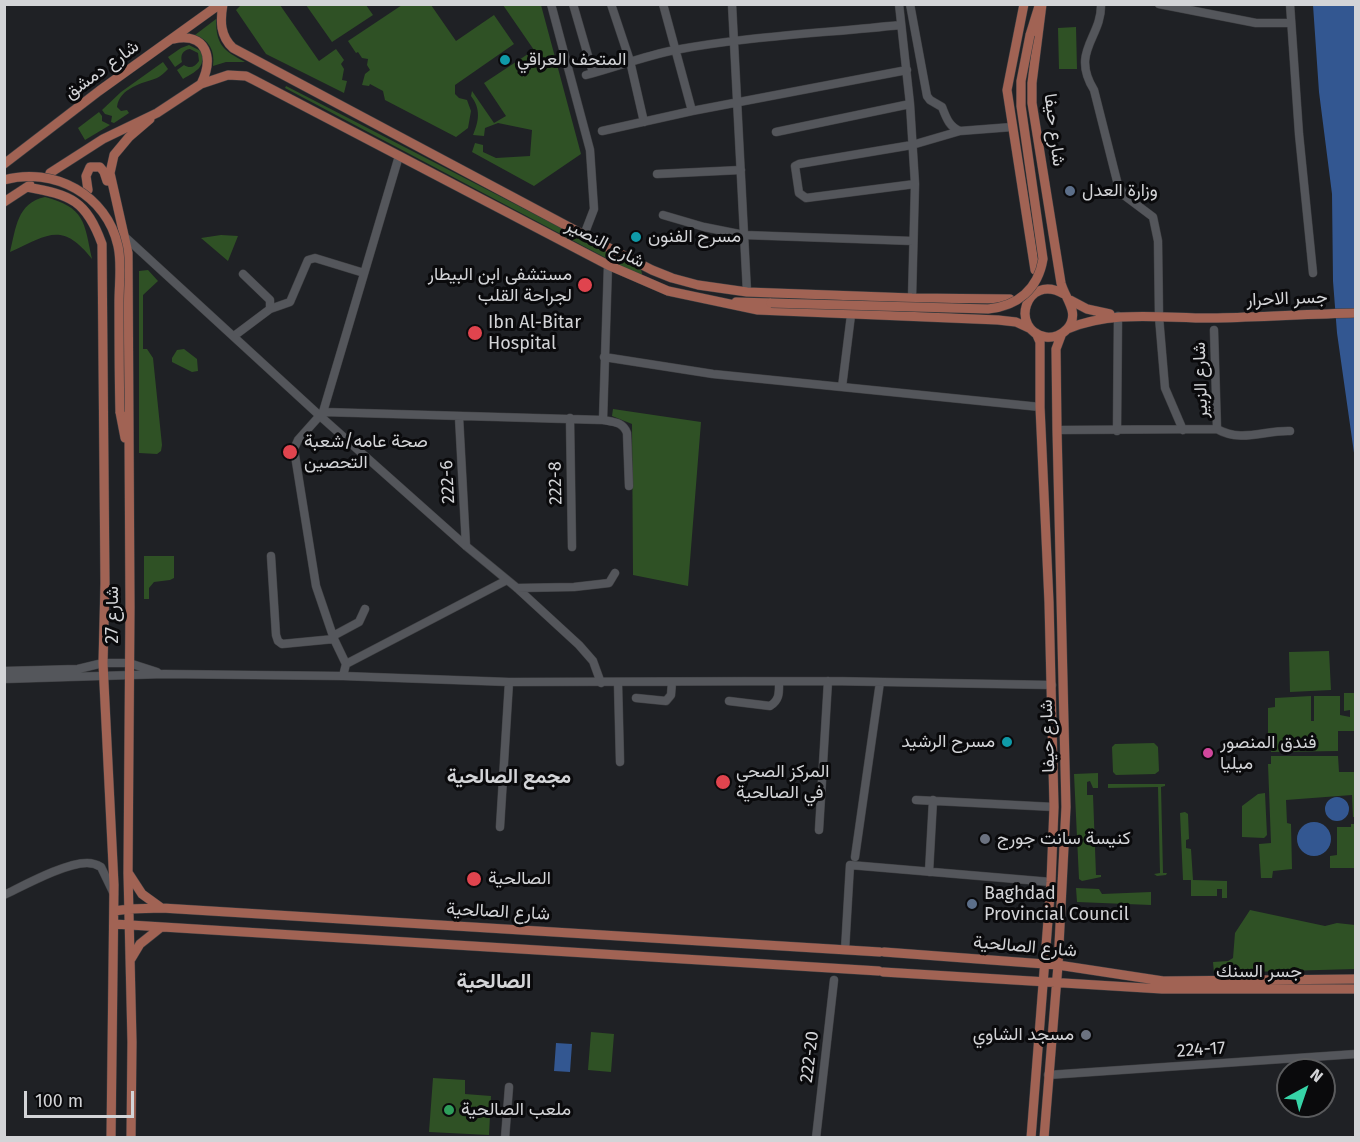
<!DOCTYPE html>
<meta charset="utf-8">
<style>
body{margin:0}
#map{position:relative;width:1360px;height:1142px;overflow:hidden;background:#1f2125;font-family:"Fira Sans",sans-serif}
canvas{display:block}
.frame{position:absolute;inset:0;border:6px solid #d3d4d7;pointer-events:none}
.north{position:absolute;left:1276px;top:1058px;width:60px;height:60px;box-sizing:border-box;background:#0a0a0c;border:2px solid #5a5b5d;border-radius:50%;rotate:40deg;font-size:16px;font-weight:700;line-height:24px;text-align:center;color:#d3d4d7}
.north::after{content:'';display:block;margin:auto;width:21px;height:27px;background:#36d4a7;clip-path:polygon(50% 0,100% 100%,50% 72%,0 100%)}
.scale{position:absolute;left:24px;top:1091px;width:110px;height:27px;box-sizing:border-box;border:3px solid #d3d4d7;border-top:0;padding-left:8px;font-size:18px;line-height:21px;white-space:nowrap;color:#d3d4d7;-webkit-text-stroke:4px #0a0a0c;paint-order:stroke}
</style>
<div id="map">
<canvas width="1360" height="1142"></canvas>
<div class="frame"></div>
<div class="north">N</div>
<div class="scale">100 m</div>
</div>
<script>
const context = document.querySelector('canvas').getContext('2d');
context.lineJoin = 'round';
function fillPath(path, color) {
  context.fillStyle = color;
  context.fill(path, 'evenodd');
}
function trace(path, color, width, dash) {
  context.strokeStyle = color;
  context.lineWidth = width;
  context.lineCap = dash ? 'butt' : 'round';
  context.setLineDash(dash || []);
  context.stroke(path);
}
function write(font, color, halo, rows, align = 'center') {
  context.font = font + ' "Fira Sans",Vazirmatn,sans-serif';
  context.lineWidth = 6;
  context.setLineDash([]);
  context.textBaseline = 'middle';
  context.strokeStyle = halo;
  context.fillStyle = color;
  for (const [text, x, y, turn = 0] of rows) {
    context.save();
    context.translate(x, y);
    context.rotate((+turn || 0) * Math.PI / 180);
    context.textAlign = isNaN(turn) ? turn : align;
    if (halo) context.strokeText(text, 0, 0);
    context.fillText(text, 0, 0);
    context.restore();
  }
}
fillPath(new Path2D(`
 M241,5H280L319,61L336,49L344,60L341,64L344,69L342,80L347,81L344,93L266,54L236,10Z
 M306,5H366L373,15L332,42Z
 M431,5L456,41L494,15L514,44L455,85V94L459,98L467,100L471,111L468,128L456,137L385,100L383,91L370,84L369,86L362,85L365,74L370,70L367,65L368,59L362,58L358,52L356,53L348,41L402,5Z
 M503,5H541L581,154L534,186L472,152L475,143L483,145V152L496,158L530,156L532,130L498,123L485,128L484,136L473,135C479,121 481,109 471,96L472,91L494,123L506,116L484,83L534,50Z
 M216,19C216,45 223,50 245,62H226L213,66C215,50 209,40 195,35Z
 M1076,27L1077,69H1059L1058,28Z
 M189,45L201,51C206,68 196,71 183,79L177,70L184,65C190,69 195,67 199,61L198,53L190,49C183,50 180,55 182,62L175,67L168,57L181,48Z
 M163,62L168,69C165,72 161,76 157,78C143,83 119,88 117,107L121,111L127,110L129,113L114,123L111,122L112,116L105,114L102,110L121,92Z
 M286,86L641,269L642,274L638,275L285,88Z
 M99,112L102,116V121L110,125L85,140L78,128Z
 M45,197C85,208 84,221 92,259C62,221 48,235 10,252C16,228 17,203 45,197Z
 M221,235L238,236L228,261L201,238Z
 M148,270L158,281L143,295V349H147L153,358L162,445L161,451L157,454L139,453V271Z
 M184,349L197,359L198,371L192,372L172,362V358L177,350Z
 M613,409L701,422L688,586L633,575L632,424L612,416Z
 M144,556H174V578L170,580L154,582L149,588V599H144Z
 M1329,651L1331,690L1290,692L1289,652Z
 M1344,693H1355V744L1354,731H1338V751L1271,752V746H1268V708L1275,707V698L1311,696V721H1314V696H1340V715L1350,717V710L1344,711Z
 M1154,743L1158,747L1159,771L1155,774L1116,775L1113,772L1112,747L1115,744Z
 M1271,756H1338L1339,772H1355V817H1353L1352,795L1286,800L1287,823L1291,824L1292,869L1273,871L1272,878H1261L1259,844L1271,843L1268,764H1271Z
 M1098,773V788H1093L1090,781L1087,782V795H1093L1096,875H1101V877L1082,881L1079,879L1074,774Z
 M1108,784H1165V786L1161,787L1163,873H1167L1166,875L1157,876L1154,874L1160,873L1158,787L1108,788Z
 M1265,793L1267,835L1264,838L1242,837V806L1258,794Z
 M1185,812L1188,814L1189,839L1186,840V848L1191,849L1193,880L1227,881V898H1222V889H1217V896H1191V880H1183L1180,813Z
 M1351,824H1355V868H1330V856L1337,855V827H1351Z
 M1076,888L1099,889L1102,894L1151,892V905L1077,902Z
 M1250,910L1325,926L1337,923L1355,925V969L1214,973L1213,962L1228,961L1233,958L1235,933Z
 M591,1032L614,1034L611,1072L588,1070Z
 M433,1078L465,1080V1094L491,1096L489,1135L429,1132Z`), '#2f5125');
fillPath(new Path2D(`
 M1313,5H1355V460L1337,333L1333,281L1332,194L1319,92Z
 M1325 809a12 12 0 1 1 24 0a12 12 0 1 1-24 0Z
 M1297 839a17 17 0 1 1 34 0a17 17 0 1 1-34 0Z
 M556,1043L572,1044L570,1072L554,1071Z`), '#335791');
const minor = new Path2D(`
 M551,4L590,150L594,209L584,235
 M573,4L593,73
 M611,4L630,61L644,122
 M663,4L692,111
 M732,4L747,292
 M899,4L910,104L915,184L912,298
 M910,4L927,96L930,100L942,107C946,117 949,127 960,131
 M1101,4C1102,38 1070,51 1094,90L1118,185L1125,196L1153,217L1158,241L1159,317L1165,388L1183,430
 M1159,4L1256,23H1291
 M1290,4L1299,134L1313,273
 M586,75C616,67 645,56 675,50C749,36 826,33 900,25
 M602,131L692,111L907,70
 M776,132L910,104
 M657,174L741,170
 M915,184L806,198L799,193L795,166L799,164L912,145L960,131L1012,127
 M663,215L704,227L744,235L913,241
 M124,236L320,416L466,546L517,588L579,645L593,661L601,683
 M270,309L290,302L308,260L315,258L364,273
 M1214,330L1217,429
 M234,336L270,309V300L243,274
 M604,357L713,374L1040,407
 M842,387L851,315
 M323,412L603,420C614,422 623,422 627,433L629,486
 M459,417L466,546
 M570,418L572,547
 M603,420L608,265
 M1057,430L1217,429C1241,443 1265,430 1290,431
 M1117,431L1118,316
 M271,556L276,635L278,641L282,644L334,639
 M517,588L574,587L609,583L615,573
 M333,636L359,622L365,609
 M346,664L334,639L316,586L294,449L298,440L323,412L399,156
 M4,671L78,669L103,663H129L157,672
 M343,676L346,664L507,580
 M4,679L164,674L343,676L509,682L828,681L1052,685
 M618,683L620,762
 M636,698L666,701L671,695L672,682
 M729,701L770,706C780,700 779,692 779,682
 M916,800L1054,807
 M500,827L509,682
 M819,830L828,681
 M855,857L880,682
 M929,872L933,800
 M4,895C25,885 65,863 87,863C92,863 96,864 101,867L114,894
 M845,950L850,865L1051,882
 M1048,1075L1356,1054
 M505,1138L509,1087
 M816,1138L834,980`);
const major = new Path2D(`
 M223,4C220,21 220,36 233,48L584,235L652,270L672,278L698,285L747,292L912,298L1010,299
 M1024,4L1007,90L1035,270
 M1042,4L1032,83V103L1061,283C1065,299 1081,313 1067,329C1062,335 1053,338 1046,337C1009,331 1025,272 1064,294
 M1030,35L1039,6
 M173,39C207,32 214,58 201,84
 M4,164L99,91L220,4
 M50,173L103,139L157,113L201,84L228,75L246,76L254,80L608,265L668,291L758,310L998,320L1016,322L1031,329
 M27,187C71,195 86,200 102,244L105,583L103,663L114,885L111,1138
 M88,190L86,176L90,167H100L104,172L107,181
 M4,202L30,185
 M1070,300L1087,309L1110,314
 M736,302L771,303
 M1067,329C1116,309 1166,319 1217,318C1263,317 1309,314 1356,313
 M120,412L125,438
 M129,874L142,894L160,907
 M114,911L129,909L162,908L880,952
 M114,924L879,971
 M884,952L1058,965L1163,981L1356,979
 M131,959L140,944L160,928
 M883,972L1162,989H1356
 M131,1138L132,1042L128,873L130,607L128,253L110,173L114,155L129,137L150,119
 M1031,1138L1051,882L1054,807L1049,602L1040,407V342L1036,333
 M1044,1138L1058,965L1066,807L1057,430L1056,349L1062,333`);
trace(minor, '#3e3f42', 9);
trace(major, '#3e3f42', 10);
trace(minor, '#54565b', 8);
trace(major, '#a16354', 9);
const majorBridge = new Path2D(`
 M4,180C54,166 107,195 118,246C122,264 119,283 119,302C119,338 119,375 120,412
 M771,303L988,309C1018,306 1038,289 1043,259L1021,106V81L1030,35`);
trace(majorBridge, '#3e3f42', 10, []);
trace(majorBridge, '#a16354', 9);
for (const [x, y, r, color] of [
 [505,60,6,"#0f9aa8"],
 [1070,191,6,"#5c6f8a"],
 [636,237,6,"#0f9aa8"],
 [585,285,8,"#e0444e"],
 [475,333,8,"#e0444e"],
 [290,452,8,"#e0444e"],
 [1007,742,6,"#0f9aa8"],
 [1208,753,6,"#d1479c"],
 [723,782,8,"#e0444e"],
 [985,839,6,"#6b7280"],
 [474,879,8,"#e0444e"],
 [972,904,6,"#5c6f8a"],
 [1086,1035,6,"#6b7280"],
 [449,1110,6,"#2e9e5b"]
]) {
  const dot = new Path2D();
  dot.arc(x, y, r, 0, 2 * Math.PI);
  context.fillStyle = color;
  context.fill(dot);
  trace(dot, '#0a0a0c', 2);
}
write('18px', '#d3d4d7', '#0a0a0c', [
 ["المتحف العراقي",517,60],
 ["وزارة العدل",1082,191],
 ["مسرح الفنون",648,237],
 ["مستشفى ابن البيطار",572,275,"right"],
 ["لجراحة القلب",572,296,"right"],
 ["Ibn Al-Bitar",488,323],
 ["Hospital",488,344],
 ["صحة عامه/شعبة",304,442],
 ["التحصين",304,463],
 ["مسرح الرشيد",995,742,"right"],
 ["فندق المنصور",1220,743],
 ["ميليا",1220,764],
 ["المركز الصحي",736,772],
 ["في الصالحية",736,793],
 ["كنيسة سانت جورج",997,839],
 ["الصالحية",488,879],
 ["Baghdad",984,894],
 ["Provincial Council",984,915],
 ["مسجد الشاوي",1074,1035,"right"],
 ["ملعب الصالحية",461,1110]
], 'left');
write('18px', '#d3d4d7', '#0a0a0c', [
 ["شارع دمشق",102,70,-36],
 ["شارع حيفا",1054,130,83],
 ["شارع النصیر",605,244,27],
 ["جسر الاحرار",1287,299,-2],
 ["شارع الزبير",1201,380,-92],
 ["222-6",448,482,-93],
 ["222-8",556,483,-91],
 ["شارع 27",113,615,-90],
 ["شارع حيفا",1048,736,-92],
 ["شارع الصالحية",498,912,3],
 ["شارع الصالحية",1025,947,5],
 ["جسر السنك",1259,972],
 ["224-17",1201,1050,-4],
 ["222-20",810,1057,-83]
]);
write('bold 20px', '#d3d4d7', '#0a0a0c', [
 ["مجمع الصالحية",509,777]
]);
write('bold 21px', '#d3d4d7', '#0a0a0c', [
 ["الصالحية",494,982]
]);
</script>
